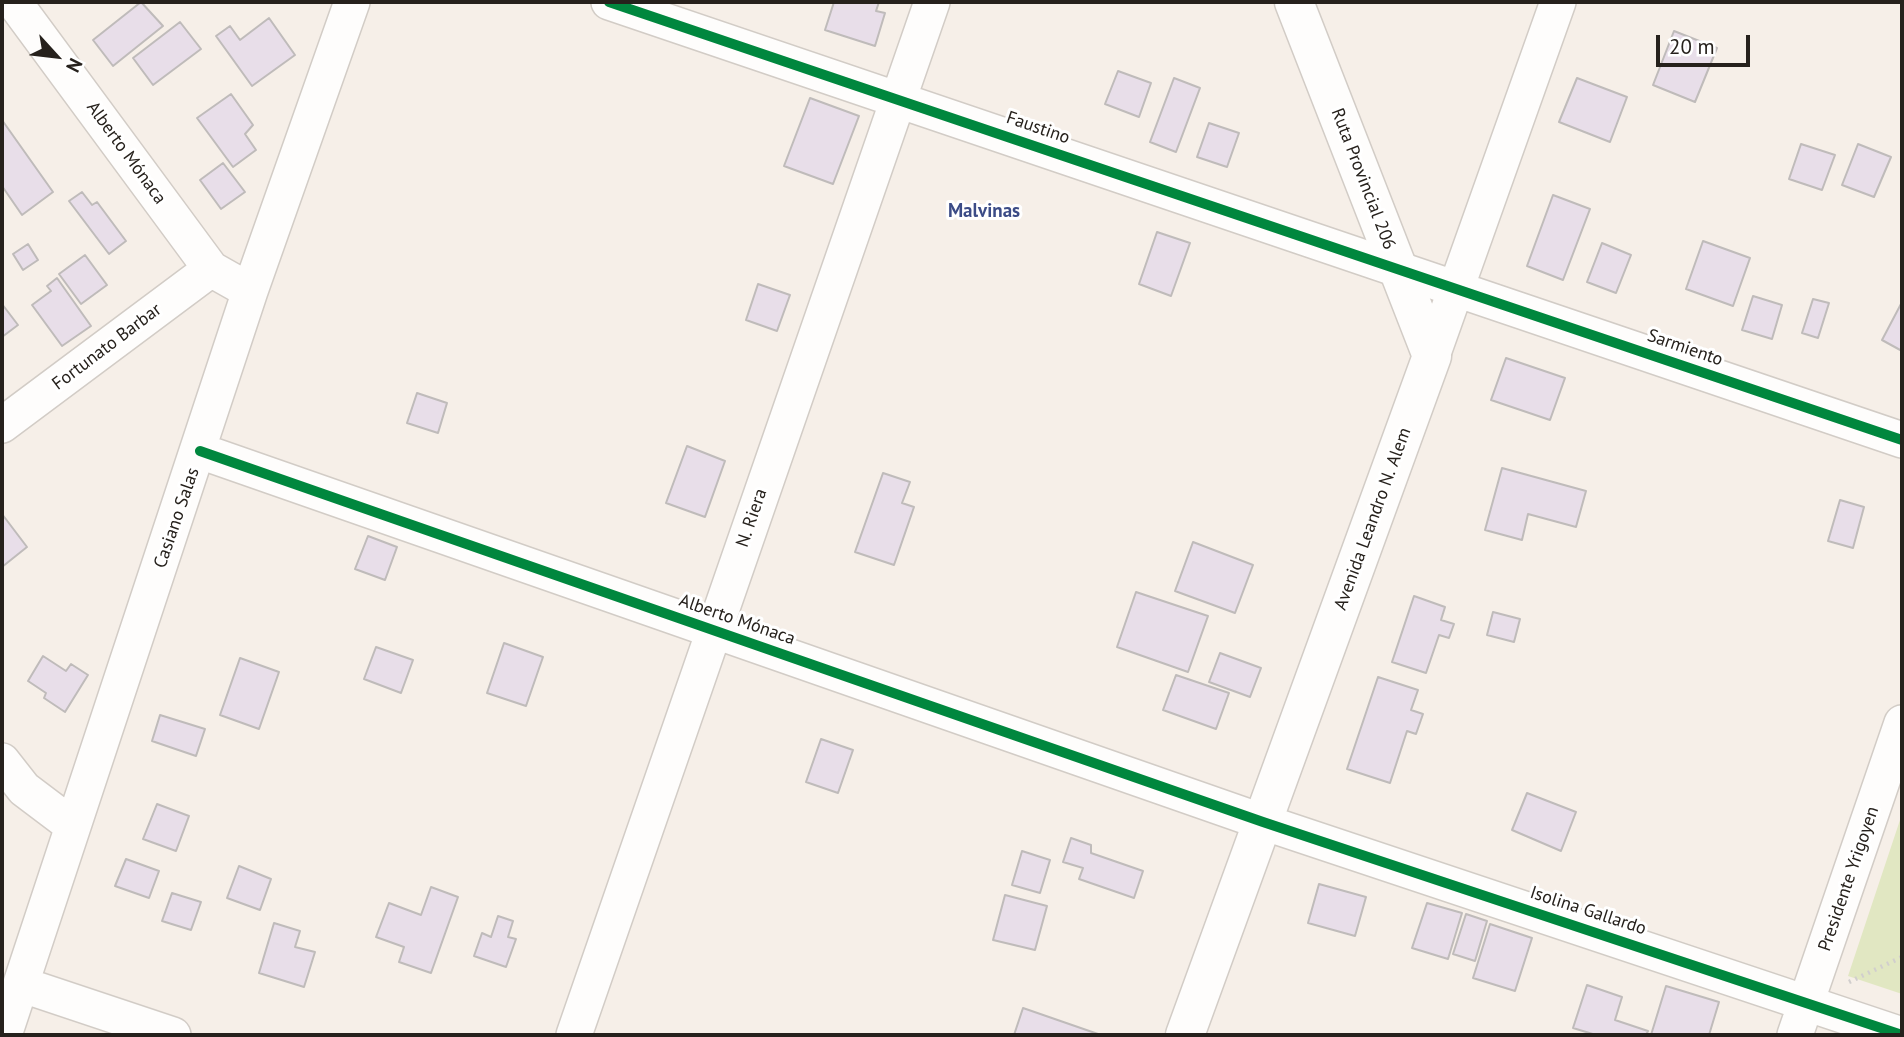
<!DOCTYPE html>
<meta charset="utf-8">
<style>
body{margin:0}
#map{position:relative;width:1904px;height:1037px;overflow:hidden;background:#f6efe8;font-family:"PT Sans",sans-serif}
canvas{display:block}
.frame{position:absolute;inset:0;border:4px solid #26211c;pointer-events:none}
.north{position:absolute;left:21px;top:21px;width:70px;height:70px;-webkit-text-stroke:5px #fff;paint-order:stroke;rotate:117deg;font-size:19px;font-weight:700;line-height:28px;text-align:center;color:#26211c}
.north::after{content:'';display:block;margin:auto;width:24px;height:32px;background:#26211c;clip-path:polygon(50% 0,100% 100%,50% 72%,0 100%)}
.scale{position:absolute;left:1656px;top:35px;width:94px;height:32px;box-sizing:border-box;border:4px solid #26211c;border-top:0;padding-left:9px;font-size:21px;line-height:24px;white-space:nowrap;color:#26211c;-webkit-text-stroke:5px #fff;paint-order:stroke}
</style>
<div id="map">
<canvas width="1904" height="1037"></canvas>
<div class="frame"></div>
<div class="north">N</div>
<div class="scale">20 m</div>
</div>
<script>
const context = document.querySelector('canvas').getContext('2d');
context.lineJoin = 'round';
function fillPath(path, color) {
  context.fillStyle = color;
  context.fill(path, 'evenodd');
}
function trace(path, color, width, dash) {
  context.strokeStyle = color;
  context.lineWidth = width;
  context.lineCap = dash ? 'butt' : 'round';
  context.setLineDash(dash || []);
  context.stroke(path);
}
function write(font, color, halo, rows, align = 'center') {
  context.font = font + ' "PT Sans",sans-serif';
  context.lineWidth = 6;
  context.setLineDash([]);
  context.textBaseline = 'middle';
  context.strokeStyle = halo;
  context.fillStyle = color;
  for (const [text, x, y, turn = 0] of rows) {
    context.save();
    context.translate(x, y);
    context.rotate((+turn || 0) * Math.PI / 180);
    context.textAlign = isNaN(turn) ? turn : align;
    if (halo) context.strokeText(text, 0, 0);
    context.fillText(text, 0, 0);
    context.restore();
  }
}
fillPath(new Path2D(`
 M1902,814V994L1848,976Z`), '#e1e7c2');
const building = new Path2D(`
 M141,2L163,26L113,66L93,40Z
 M834,2H879L876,11L885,13L875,46L825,30Z
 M269,18L295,55L252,86L216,36L230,26L240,40Z
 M180,22L201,49L153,85L133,58Z
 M1674,31L1717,48L1695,102L1653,85Z
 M1118,71L1151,83L1139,117L1105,104Z
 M1174,78L1200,88L1176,152L1150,142Z
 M1577,78L1627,97L1610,142L1559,122Z
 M231,94L253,125L245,134L256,150L233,167L197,118Z
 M810,98L859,116L833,184L784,166Z
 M2,120L53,192L22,215L2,186Z
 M1209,123L1239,133L1227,167L1197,157Z
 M1801,144L1835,155L1822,190L1789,179Z
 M1858,144L1891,157L1874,197L1842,185Z
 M223,163L245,192L221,209L200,180Z
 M82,192L92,205L97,202L126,241L109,254L69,201Z
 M1553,195L1590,209L1563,280L1527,266Z
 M1157,232L1190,243L1171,296L1139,284Z
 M1703,241L1750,258L1733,306L1686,289Z
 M1602,243L1631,255L1616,293L1587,282Z
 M28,244L38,260L23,270L13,254Z
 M85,255L107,285L81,304L59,274Z
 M57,278L91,326L62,346L32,305L51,291L47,286Z
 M758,284L790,295L777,331L746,320Z
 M1753,296L1782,305L1772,339L1742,330Z
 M1813,299L1829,303L1818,338L1802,333Z
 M1902,302V351L1882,340Z
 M2,304L18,325L2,337Z
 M1506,358L1565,378L1550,420L1491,400Z
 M417,393L447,403L438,433L407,423Z
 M687,446L725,461L705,517L666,503Z
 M1502,468L1586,491L1576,527L1528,514L1522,540L1485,530Z
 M883,473L910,482L902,503L914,507L894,565L855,552Z
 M1840,500L1864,507L1853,548L1828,541Z
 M2,514L27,547L2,567Z
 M368,536L397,547L385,580L355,569Z
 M1193,542L1253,565L1235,613L1175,591Z
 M1136,592L1208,616L1188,672L1117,647Z
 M1414,596L1445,607L1441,620L1454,624L1449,638L1439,635L1426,673L1392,662Z
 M1493,612L1520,619L1514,642L1487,635Z
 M504,643L543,657L526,706L487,693Z
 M376,647L413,660L401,693L364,679Z
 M1220,653L1261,668L1250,697L1209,682Z
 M43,656L66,671L71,664L88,675L65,712L44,698L46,693L28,681Z
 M240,658L279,672L259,729L220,715Z
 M1176,675L1229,693L1216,729L1163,710Z
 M1378,677L1418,690L1411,710L1423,714L1416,734L1407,731L1390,783L1347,769Z
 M160,715L205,729L196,756L152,741Z
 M821,739L853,750L838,793L806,782Z
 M1527,793L1576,812L1561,851L1512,830Z
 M157,804L189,816L176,851L143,839Z
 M1071,838L1091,845V853L1143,871L1134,898L1079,879L1083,868L1063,862Z
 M1022,851L1050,860L1040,893L1012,885Z
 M126,859L159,871L149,898L115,886Z
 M239,866L271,879L260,910L227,898Z
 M1319,884L1366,897L1355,936L1308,923Z
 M431,887L458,897L431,973L399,962L404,947L376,937L389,903L421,915Z
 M172,893L201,902L191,930L162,921Z
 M1005,895L1047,906L1035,950L993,940Z
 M1427,903L1462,913L1448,959L1412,948Z
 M1466,914L1487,921L1475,961L1453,954Z
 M498,916L513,921L508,937L516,939L506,967L474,956L482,933L491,937Z
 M274,923L300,931L295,947L315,952L304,987L259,973Z
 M1490,924L1532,938L1515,991L1473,978Z
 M1587,985L1622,997L1615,1020L1648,1031L1646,1035H1596L1573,1028Z
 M1666,986L1719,1002L1709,1035H1651Z
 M1023,1008L1098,1034L1097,1035H1014Z`);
fillPath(building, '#e8dee9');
trace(building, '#bfbbba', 2);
const street = new Path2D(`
 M14,2L211,269L250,291
 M609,2L1902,440
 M1432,356L1558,2
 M2,425L211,269
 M200,451L1263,822L1902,1035
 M2,761L24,789L73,826
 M23,985L173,1035
 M4,1035L250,291L352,2
 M574,1035L932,2
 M1795,1035L1902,723`);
const secondary = new Path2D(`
 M1185,1035L1432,356L1294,2`);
trace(street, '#d2ccc6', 38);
trace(secondary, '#d2ccc6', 41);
trace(new Path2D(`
 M1849,982L1902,957`), '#d1cecd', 4.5, [2, 5]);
trace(street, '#fefdfc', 35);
trace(secondary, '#fefdfc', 38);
trace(new Path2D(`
 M609,2L1902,440
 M200,451L1263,822L1902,1035`), '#00873e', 10);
write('18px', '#26211c', '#fff', [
 ["Faustino",1038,128,19],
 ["Alberto Mónaca",126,153,54],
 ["Ruta Provincial 206",1363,179,69],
 ["Fortunato Barbar",107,347,-37],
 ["Sarmiento",1685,348,19],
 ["Casiano Salas",177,518,-71],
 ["N. Riera",752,518,-71],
 ["Avenida Leandro N. Alem",1373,519,-70],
 ["Alberto Mónaca",737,620,19],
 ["Presidente Yrigoyen",1849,879,-71],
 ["Isolina Gallardo",1588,911,18]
]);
write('bold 19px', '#3b4b86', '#fff', [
 ["Malvinas",984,212]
]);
</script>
